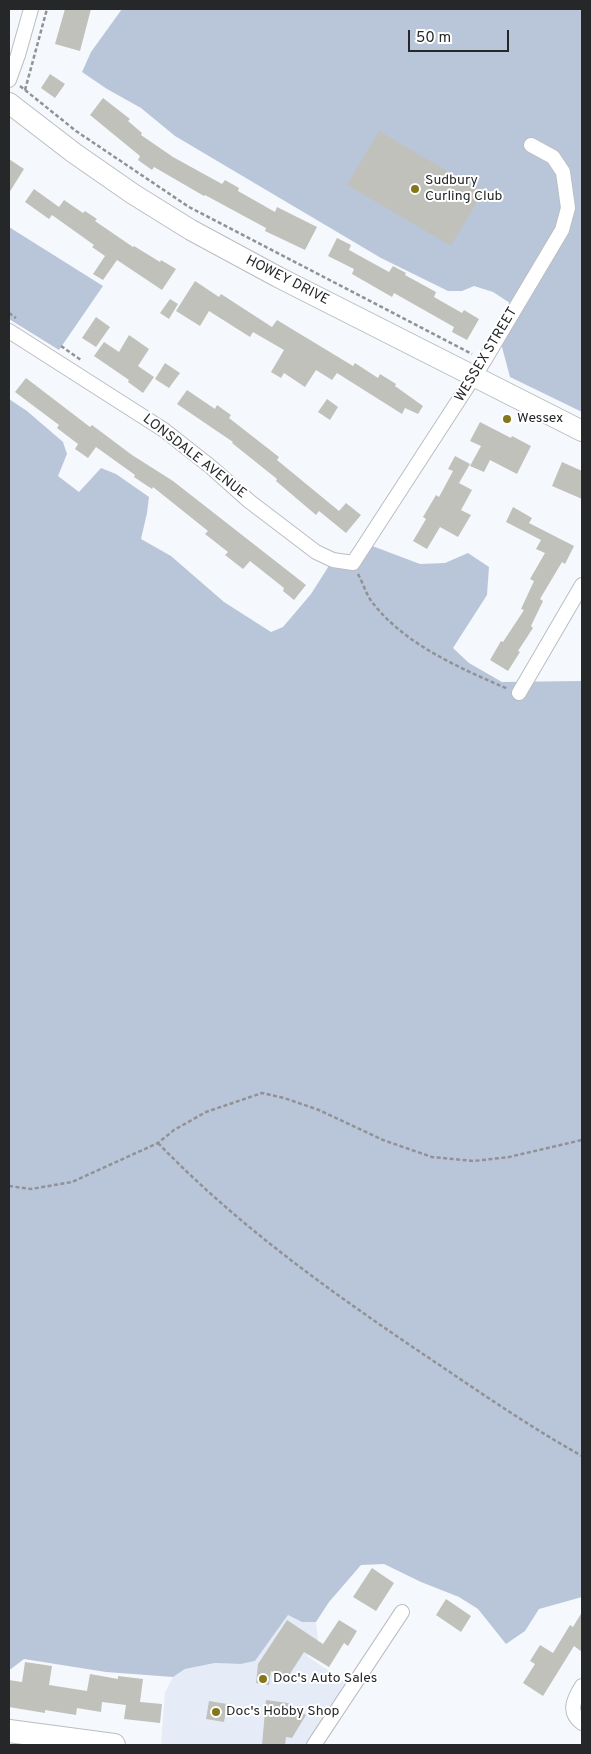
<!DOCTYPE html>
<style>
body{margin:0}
#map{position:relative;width:591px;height:1754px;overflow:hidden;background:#f5f8fc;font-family:Overpass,sans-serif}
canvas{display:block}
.frame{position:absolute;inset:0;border:10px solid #262729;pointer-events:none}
.scale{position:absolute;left:408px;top:30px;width:101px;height:22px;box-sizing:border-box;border:2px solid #262729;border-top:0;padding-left:6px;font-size:15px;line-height:18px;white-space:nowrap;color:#262729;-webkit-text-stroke:4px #fff;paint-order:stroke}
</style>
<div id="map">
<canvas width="591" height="1754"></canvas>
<div class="frame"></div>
<div class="scale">50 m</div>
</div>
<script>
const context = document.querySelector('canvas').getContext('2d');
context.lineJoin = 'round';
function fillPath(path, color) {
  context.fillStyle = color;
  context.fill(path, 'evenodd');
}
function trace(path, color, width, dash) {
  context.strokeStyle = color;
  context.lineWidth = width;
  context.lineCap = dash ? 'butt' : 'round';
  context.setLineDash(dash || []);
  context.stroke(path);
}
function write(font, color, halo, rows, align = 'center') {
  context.font = font + ' Overpass,sans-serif';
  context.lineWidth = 4;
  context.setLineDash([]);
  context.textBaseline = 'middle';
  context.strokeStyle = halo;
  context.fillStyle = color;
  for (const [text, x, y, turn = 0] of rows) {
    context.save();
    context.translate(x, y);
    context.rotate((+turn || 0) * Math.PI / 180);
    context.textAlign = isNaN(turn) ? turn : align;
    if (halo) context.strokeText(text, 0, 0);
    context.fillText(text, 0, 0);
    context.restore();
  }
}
fillPath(new Path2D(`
 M288,1615L302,1622H316L318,1640L307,1656L352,1687L313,1745H161L165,1692L173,1677L185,1669L215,1663L241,1664L255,1661Z`), '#e5ecf7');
fillPath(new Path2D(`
 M122,9H582V412L510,377L499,336L516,307L493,292L474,286L462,291H448L381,258L175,136L141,108L107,89L82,72L91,52Z
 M9,227L103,286L59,350L9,319Z
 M9,399L27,411L63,442L67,454L58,476L79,492L101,468L116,474L149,497L147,513L141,539L171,556L224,602L271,632L283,627L311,594L332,561L354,564L367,544L420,564L445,563L468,553L489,567L487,595L453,648L469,663L502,682L582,681V1597L539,1609L525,1631L506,1644L478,1609L459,1597L421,1582L384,1564L361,1565L329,1602L316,1622H302L288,1615L255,1661L241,1664L215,1663L185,1669L173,1677L106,1672L24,1659L11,1669H9Z`), '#b9c6da');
fillPath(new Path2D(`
 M65,9H91L80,51L55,44Z
 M50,74L65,84L55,98L41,88Z
 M103,98L130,119L128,121L142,133L141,135L173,157L222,184L225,180L239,188L238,191L275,212L277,207L317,227L305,250L265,231L266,228L205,195L204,196L154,167L152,170L138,160L140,156L90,115Z
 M379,131L483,192L451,246L347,185Z
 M9,159L24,169L9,193Z
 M34,189L59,207L64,200L83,213L85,211L97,219L95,221L133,247L134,246L160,262L161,260L176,269L162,290L117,260L103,280L93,274L105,256L92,247L94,245L52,215L49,219L25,202Z
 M337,238L351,245L349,250L389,272L393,266L406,273L405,275L436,292L434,297L462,313L464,310L479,319L467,340L452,332L454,327L394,293L392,297L352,274L354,269L328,256Z
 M195,281L219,297L221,294L272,327L277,320L353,366L355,363L378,378L380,374L396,384L395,386L423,406L418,414L405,408L402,414L337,373L332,380L316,370L305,387L284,373L281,378L271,372L284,350L253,332L250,337L209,311L200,326L176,311Z
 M170,299L178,304L169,319L160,313Z
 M96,317L110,327L96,347L82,338Z
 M129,335L149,349L138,366L154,377L143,393L128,382L129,380L94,356L104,342L119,352Z
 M165,363L180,373L169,388L155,379Z
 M26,378L90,427L92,425L132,455L173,481L306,585L294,600L283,591L284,588L250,561L243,569L225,555L228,552L205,534L208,531L153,487L152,489L134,477L135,475L96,447L88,458L75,449L78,444L57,428L59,425L15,392Z
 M187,390L215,409L217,405L231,415L229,418L279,457L277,460L339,511L346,503L361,515L346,533L319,511L316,515L276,481L277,479L232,443L233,442L177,404Z
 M327,399L338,407L330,420L318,412Z
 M480,422L511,438L512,436L531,446L517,474L490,460L484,472L470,466L481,446L470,441Z
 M455,456L470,464L459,483L472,490L461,510L471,515L458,537L440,527L427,549L413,541L426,519L423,517L436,495L439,497L453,471L448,469Z
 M562,462L582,471V499L552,486Z
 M513,507L532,518L529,523L574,546L565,564L562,562L540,599L543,601L531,626L533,628L518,651L520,652L508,671L490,660L501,641L503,642L524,610L521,609L534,581L530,579L545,553L536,549L541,540L506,522Z
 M372,1568L394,1583L376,1611L353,1597Z
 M446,1599L471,1616L461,1632L436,1615Z
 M582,1612V1652L574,1646L543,1696L523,1683L535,1664L530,1661L540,1645L553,1653L570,1625L573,1627Z
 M287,1620L323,1644L339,1620L357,1631L348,1646L344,1643L329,1667L304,1652L286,1680L271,1671L269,1685L256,1683L258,1664Z
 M25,1662L52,1666L49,1685L87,1691L90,1674L118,1679V1676L143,1679L140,1702L162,1704L160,1723L124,1719L126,1705L102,1702L101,1712L77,1708L76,1715L45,1710V1713L9,1707V1680L22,1682Z
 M266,1700L288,1703L306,1715L292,1738L286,1737L285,1745H262Z
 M209,1701L227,1704L224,1722L206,1719Z`), '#c1c1bc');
const minor = new Path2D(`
 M9,80L18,55L31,9
 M9,331L164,430L211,467L249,501L316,552L333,560L353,563L484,361L562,230L568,208L563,172L553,157L531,145
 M519,693L582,585
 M582,1686C574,1699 567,1712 582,1723
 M314,1745L402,1612`);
const secondary = new Path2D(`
 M9,103L74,153L133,194L191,230L278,277L582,431`);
const primary = new Path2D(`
 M9,1731L114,1745`);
trace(minor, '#babdc1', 16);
trace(secondary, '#babdc1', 22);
trace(primary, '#babdc1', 24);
trace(new Path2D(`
 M20,86L76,131L189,207L472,354
 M25,90L47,9
 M9,313L16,318
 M61,346L81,360
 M358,574C363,583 366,594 372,602C405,645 460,668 508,689
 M158,1143C239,1227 335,1295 432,1360C481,1393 530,1427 582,1456
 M9,1186L31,1189L72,1182L158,1143L174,1130L206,1112L262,1093L284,1098L319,1110L383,1140L432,1157L474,1161L509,1157L582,1140`), '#909295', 2.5, [4, 2.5]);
trace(minor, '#fff', 14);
trace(secondary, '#fff', 20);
trace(primary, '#fff', 22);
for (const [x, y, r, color] of [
 [415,189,5,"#83771a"],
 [507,419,5,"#83771a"],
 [263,1679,5,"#83771a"],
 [216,1712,5,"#83771a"]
]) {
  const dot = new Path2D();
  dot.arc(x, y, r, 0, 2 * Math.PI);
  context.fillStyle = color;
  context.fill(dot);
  trace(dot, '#fff', 2);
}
write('14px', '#262729', '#fff', [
 ["Sudbury",425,181],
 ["Curling Club",425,197],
 ["Wessex",517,419],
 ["Doc's Auto Sales",273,1679],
 ["Doc's Hobby Shop",226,1712]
], 'left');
write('14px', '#262729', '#fff', [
 ["HOWEY DRIVE",287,281,27],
 ["WESSEX STREET",487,355,-59],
 ["LONSDALE AVENUE",194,457,38]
]);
</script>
